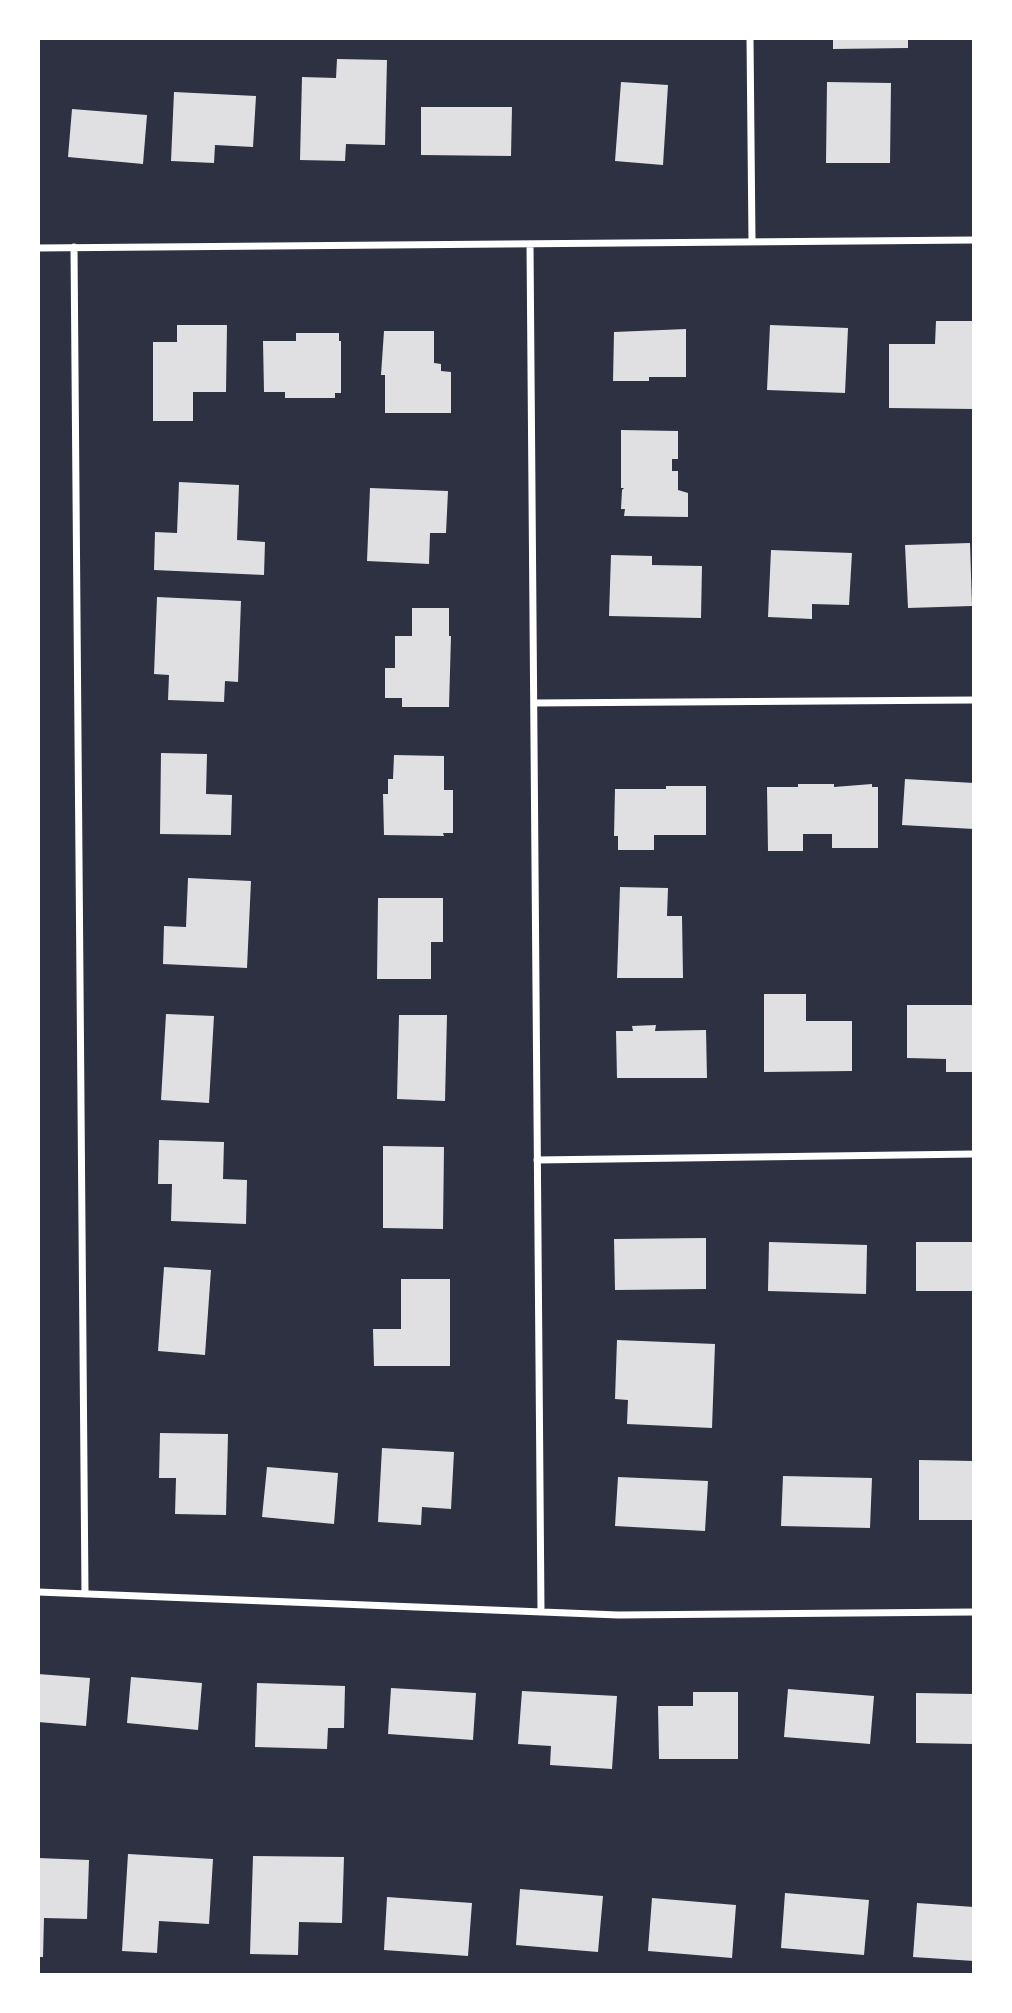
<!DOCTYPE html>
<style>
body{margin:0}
#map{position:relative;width:1012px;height:2013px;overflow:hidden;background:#2d3142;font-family:"Zilla Slab",serif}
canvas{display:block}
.frame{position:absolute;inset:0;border:40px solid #fff;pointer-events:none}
</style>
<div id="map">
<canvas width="1012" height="2013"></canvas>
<div class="frame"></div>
</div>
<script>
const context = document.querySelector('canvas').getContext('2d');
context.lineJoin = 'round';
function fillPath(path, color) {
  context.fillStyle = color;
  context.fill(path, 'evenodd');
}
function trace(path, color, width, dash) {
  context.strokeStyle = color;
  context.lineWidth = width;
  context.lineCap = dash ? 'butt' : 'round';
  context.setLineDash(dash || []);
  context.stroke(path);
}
fillPath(new Path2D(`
 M833,38H908V48L833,49Z
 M337,59L387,60L385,145L346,144L345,161L300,160L302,77L336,78Z
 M621,82L668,85L663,165L615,161Z
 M827,82L891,83L890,163H826Z
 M174,92L256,96L253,147L215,145L214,163L171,161Z
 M421,107H512L511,156L421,155Z
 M72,109L147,115L143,164L68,157Z
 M936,321H974V409L889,408V344H935Z
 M177,325H227L226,392H193V421H153V342H177Z
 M770,325L848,328L845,393L767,390Z
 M686,329V377H649V381H613L614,332Z
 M384,331H434V363L441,364V371L451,372V413H385V375H381Z
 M296,333H339V341H341V393H335V398H285V392H264L263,341H296Z
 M621,430L678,431V459H672V471H678V490L688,493V517L624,516L625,509H621L622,490L624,488H621Z
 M179,482L239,485L237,540L265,542L264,575L154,570L155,532L177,533Z
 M370,488L448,491L446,533H430L429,564L367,561Z
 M970,543L972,606L908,608L905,545Z
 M771,550L852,553L849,605L812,604V619L768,617Z
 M611,555L652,556V565L702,566L701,618L609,616Z
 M157,597L241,601L238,682L225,681L224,702L168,700L169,675L154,674Z
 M412,608H449V636H451L449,707H402V698H385V668H395V636H412Z
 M161,753L207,754L206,794L232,795L231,835L160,834Z
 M394,755L444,756V790H453V833H443L444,836L384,835L383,794H388V779H393Z
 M905,779L974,783V829L902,825Z
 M798,784H834V787L872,784V787H878V848H832V834H803V851H768L767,787H798Z
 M666,786H706V835H654V850H618V836H614L615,789H666Z
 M188,878L251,881L247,968L163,964L164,926L186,927Z
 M620,887L668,888L667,916H682L683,978H617Z
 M378,898H443V942H431V979H377Z
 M764,994H806V1021H852V1071L764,1072Z
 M907,1005H974V1072H946V1059L907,1058Z
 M166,1014L214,1016L209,1103L161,1100Z
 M399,1015H447L445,1101L397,1099Z
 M656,1025L655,1031L706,1030L707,1078H617L616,1031H633L632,1026Z
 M159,1140L224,1142L223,1179L247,1180L246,1224L171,1221L172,1184H158Z
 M383,1146L444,1147L443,1229L383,1228Z
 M706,1238V1289L615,1290L614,1239Z
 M769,1242L867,1245L866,1294L768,1291Z
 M916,1242H974V1291H916Z
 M164,1267L211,1270L205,1355L158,1351Z
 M401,1279H450V1366H374L373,1329H401Z
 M617,1340L715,1344L712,1428L627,1424L628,1400L615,1399Z
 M160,1433L228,1434L226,1515L175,1514L176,1478H159Z
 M382,1448L454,1452L451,1509L422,1507L421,1525L378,1522Z
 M919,1460L974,1461V1520H919Z
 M267,1467L338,1473L334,1524L262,1517Z
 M783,1476L872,1478L870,1528L781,1526Z
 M618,1477L708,1481L705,1531L615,1526Z
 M38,1674L90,1678L86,1726L38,1722Z
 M131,1677L202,1683L198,1730L127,1723Z
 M257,1683L345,1686L344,1728H328L327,1749L255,1747Z
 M391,1688L476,1693L473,1740L388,1734Z
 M788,1689L874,1696L870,1744L784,1737Z
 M522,1691L617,1696L612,1769L550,1765L551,1746L518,1744Z
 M693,1692H738V1759H659L658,1706H693Z
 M916,1693L974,1694V1744L916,1743Z
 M128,1854L213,1859L209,1924L159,1921L157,1953L122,1951Z
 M253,1856L344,1857L342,1923L299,1922L298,1955L250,1954Z
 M38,1858L89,1860L87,1919L44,1918L43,1957H38Z
 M520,1889L603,1896L598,1952L516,1945Z
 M785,1893L869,1900L864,1955L781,1948Z
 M387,1897L472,1903L468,1956L384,1950Z
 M652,1898L736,1905L732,1958L648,1951Z
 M917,1903L974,1907V1961L913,1957Z`), '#e0e0e3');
trace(new Path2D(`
 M750,38L752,241
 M530,244L541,1611
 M74,247L85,1594
 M38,248L974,240
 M534,703L974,700
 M537,1160L974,1154
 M38,1592L618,1615L974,1612`), '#fff', 7);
</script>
